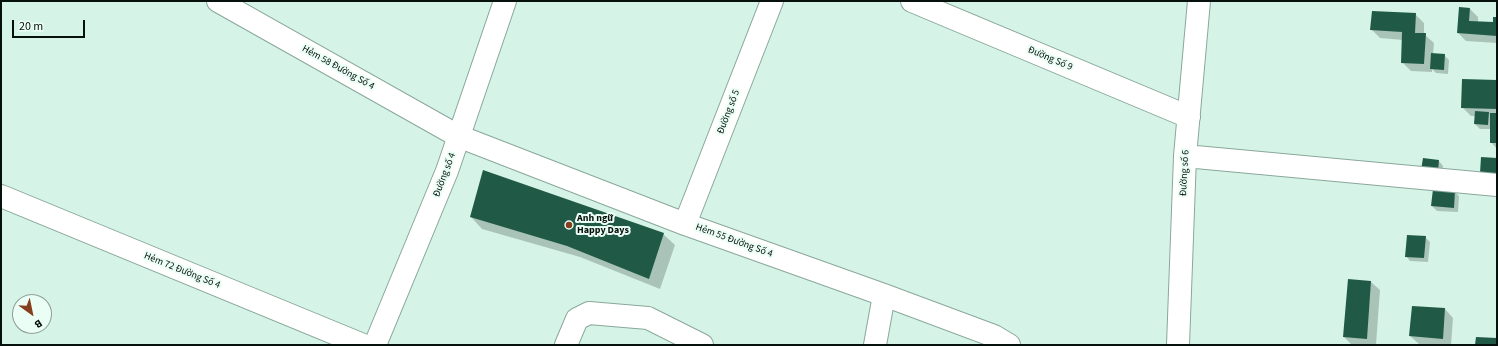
<!DOCTYPE html>
<meta charset="utf-8">
<style>
body{margin:0}
#map{position:relative;width:1498px;height:346px;overflow:hidden;background:#d5f4e7;font-family:"Source Sans 3",sans-serif}
canvas{display:block}
.frame{position:absolute;inset:0;border:2px solid #06100c;pointer-events:none}
.north{position:absolute;left:12px;top:294px;width:40px;height:40px;box-sizing:border-box;background:#ebfef6;border:1px solid #8f9f98;border-radius:50%;rotate:147deg;font-size:11px;font-weight:700;line-height:16px;text-align:center;color:#06100c}
.north::after{content:'';display:block;margin:auto;width:14px;height:18px;background:#863f1d;clip-path:polygon(50% 0,100% 100%,50% 72%,0 100%)}
.scale{position:absolute;left:12px;top:20px;width:73px;height:18px;box-sizing:border-box;border:2px solid #06100c;border-top:0;padding-left:5px;font-size:12px;line-height:14px;white-space:nowrap;color:#06100c;-webkit-text-stroke:3px #ebfef6;paint-order:stroke}
</style>
<div id="map">
<canvas width="1498" height="346"></canvas>
<div class="frame"></div>
<div class="north">B</div>
<div class="scale">20 m</div>
</div>
<script>
const context = document.querySelector('canvas').getContext('2d');
context.lineJoin = 'round';
function fillPath(path, color) {
  context.fillStyle = color;
  context.fill(path, 'evenodd');
}
function trace(path, color, width, dash) {
  context.strokeStyle = color;
  context.lineWidth = width;
  context.lineCap = dash ? 'butt' : 'round';
  context.setLineDash(dash || []);
  context.stroke(path);
}
function write(font, color, halo, rows, align = 'center') {
  context.font = font + ' "Source Sans 3",sans-serif';
  context.lineWidth = 4;
  context.setLineDash([]);
  context.textBaseline = 'middle';
  context.strokeStyle = halo;
  context.fillStyle = color;
  for (const [text, x, y, turn = 0] of rows) {
    context.save();
    context.translate(x, y);
    context.rotate((+turn || 0) * Math.PI / 180);
    context.textAlign = isNaN(turn) ? turn : align;
    if (halo) context.strokeText(text, 0, 0);
    context.fillText(text, 0, 0);
    context.restore();
  }
}
fillPath(new Path2D(`
 M1470,9L1478,17V23L1494,24L1497,18V43L1466,41L1458,33Z
 M1415,14L1424,23V34L1434,43L1433,54L1444,55L1449,60L1448,74L1436,73L1432,69V72L1411,71L1402,62L1403,40L1380,38L1372,30Z
 M1497,81V149L1491,142V129H1480L1475,124L1476,116H1471L1462,107Z
 M1439,161L1443,166L1442,176L1422,170Z
 M1455,192L1459,196L1458,212L1437,211L1432,206Z
 M471,217L663,234L675,245L660,289L580,257L482,229Z
 M1425,237L1430,242L1428,262L1410,261L1406,256Z
 M1349,280L1371,282L1380,290L1376,345H1352L1344,337Z
 M1445,309L1453,318L1451,345L1419,344L1410,336Z`), '#0003');
fillPath(new Path2D(`
 M1459,7L1470,8L1469,21L1493,22V17H1497V36L1457,33Z
 M1372,11L1416,13L1415,33H1426L1424,64L1401,63L1402,32L1370,30Z
 M1431,53L1445,54L1444,70L1430,69Z
 M1462,79L1497,80V109L1461,108Z
 M1475,111L1489,112L1488,125L1474,124Z
 M1490,113H1497V143H1490Z
 M1481,157L1497,158V174L1480,173Z
 M1423,158L1439,160L1438,172L1421,170Z
 M483,170L664,233L649,279L567,246L470,217Z
 M1433,189L1455,191L1454,208L1431,206Z
 M1407,235L1426,236L1424,258L1405,257Z
 M1348,279L1371,281L1367,339L1343,337Z
 M1412,306L1445,308L1443,339L1409,336Z
 M1476,337L1497,338V345H1475Z`), '#205a47');
const minor = new Path2D(`
 M218,1L458,136L685,224L884,295L994,336L1009,345
 M912,1L1189,117
 M1185,156L1497,185
 M1,196L363,345
 M685,224L772,1
 M375,345L447,171L505,1
 M566,345L577,319L589,313L648,318L702,345
 M875,345L884,295
 M1178,345L1185,156L1199,1`);
trace(minor, '#8aa79b', 24);
trace(minor, '#fff', 22);
for (const [x, y, r, color] of [
 [569,225,4,"#863f1d"]
]) {
  const dot = new Path2D();
  dot.arc(x, y, r, 0, 2 * Math.PI);
  context.fillStyle = color;
  context.fill(dot);
  trace(dot, '#ebfef6', 1.5);
}
write('10px', '#06100c', '#ebfef6', [
 ["Đường Số 9",1050,59,23],
 ["Hẻm 58 Đường Số 4",338,68,29],
 ["Đường số 5",729,112,-69],
 ["Đường số 6",1185,173,-87],
 ["Đường số 4",445,175,-69],
 ["Hẻm 55 Đường Số 4",734,241,20],
 ["Hẻm 72 Đường Số 4",182,271,22]
]);
write('bold 10px', '#06100c', '#ebfef6', [
 ["Anh ngữ",577,219],
 ["Happy Days",577,231]
], 'left');
</script>
